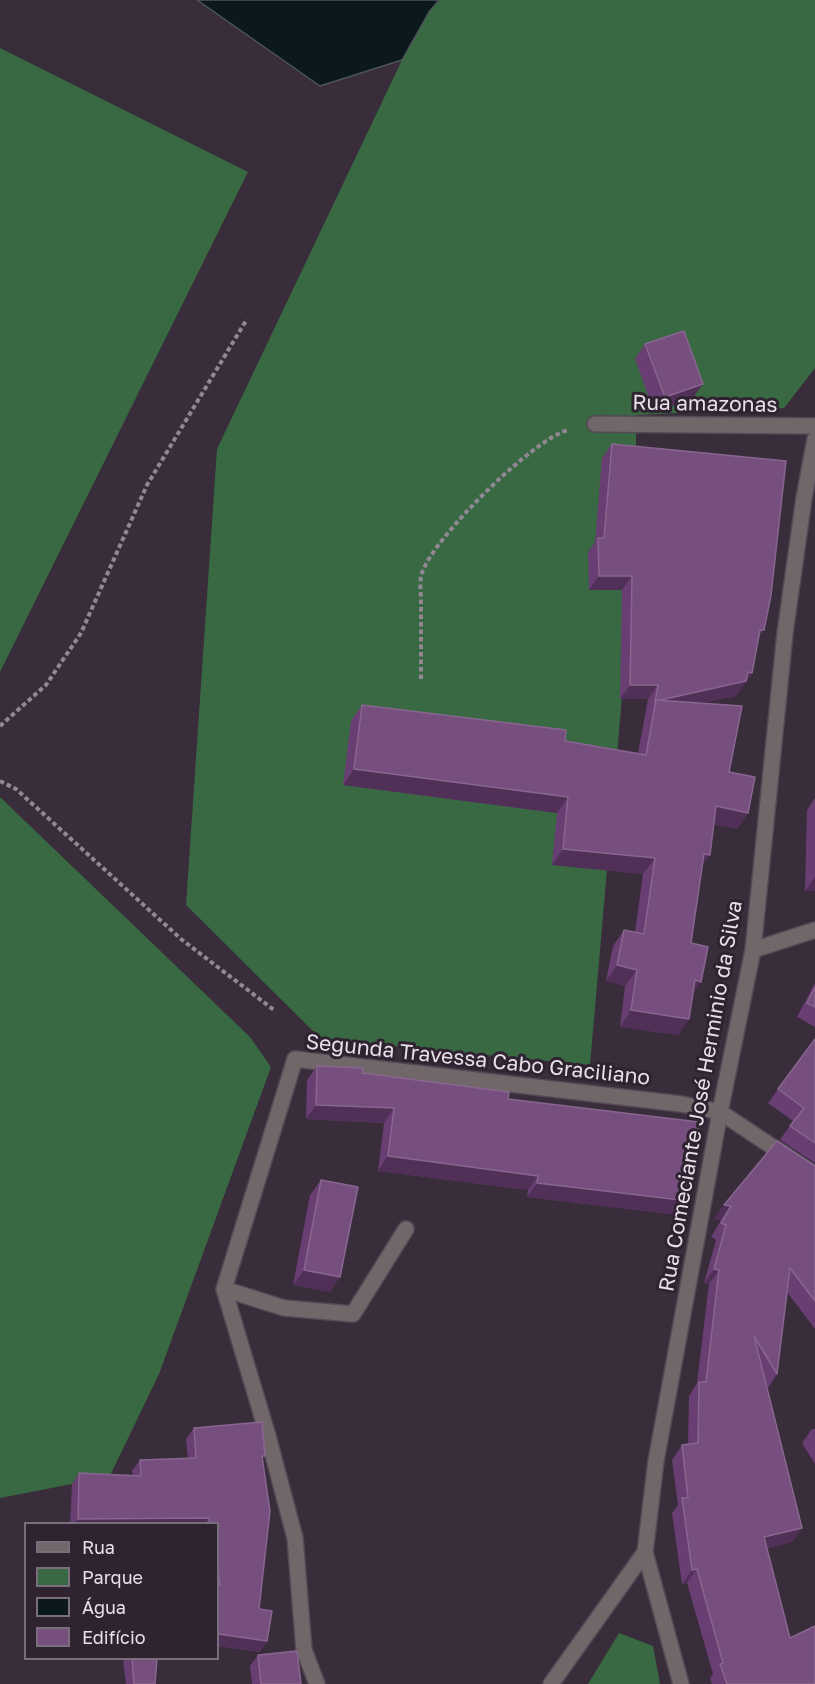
<!DOCTYPE html>
<meta charset="utf-8">
<style>
body{margin:0}
#map{position:relative;width:815px;height:1684px;overflow:hidden;background:#392d3b;font-family:"Golos Text",sans-serif}
canvas{display:block}
.legend{position:absolute;left:24px;top:1522px;width:195px;height:138px;box-sizing:border-box;background:#2f2331;border:2px solid #796e7b;margin:0;padding:8px 10px;list-style:none;font-size:18px;color:#e7dfe9}
.legend li{display:flex;align-items:center;gap:12px;height:30px}
.legend b{width:30px;border:2px solid #796e7b}
</style>
<div id="map">
<canvas width="815" height="1684"></canvas>
<ul class="legend">
<li><b style="height:8px;background:#726768"></b>Rua</li>
<li><b style="height:16px;background:#386942"></b>Parque</li>
<li><b style="height:16px;background:#0b191c"></b>Água</li>
<li><b style="height:16px;background:#764f7f"></b>Edifício</li>
</ul>
</div>
<script>
const context = document.querySelector('canvas').getContext('2d');
context.lineJoin = 'round';
function fillPath(path, color) {
  context.fillStyle = color;
  context.fill(path, 'evenodd');
}
function trace(path, color, width, dash) {
  context.strokeStyle = color;
  context.lineWidth = width;
  context.lineCap = dash ? 'butt' : 'round';
  context.setLineDash(dash || []);
  context.stroke(path);
}
function write(font, color, halo, rows, align = 'center') {
  context.font = font + ' "Golos Text",sans-serif';
  context.lineWidth = 6;
  context.setLineDash([]);
  context.textBaseline = 'middle';
  context.strokeStyle = halo;
  context.fillStyle = color;
  for (const [text, x, y, turn = 0] of rows) {
    context.save();
    context.translate(x, y);
    context.rotate((+turn || 0) * Math.PI / 180);
    context.textAlign = isNaN(turn) ? turn : align;
    if (halo) context.strokeText(text, 0, 0);
    context.fillText(text, 0, 0);
    context.restore();
  }
}
fillPath(new Path2D(`
 M439,0H815V368L784,408L636,415V536L590,1065L321,1039L186,905L217,449L402,60L429,12Z
 M0,48L248,172L0,672Z
 M0,797L250,1037L271,1067L159,1374L105,1486L72,1484L0,1498Z
 M619,1633L653,1646L660,1684H588Z`), '#386942');
const water = new Path2D(`
 M197,0H439L429,12L402,60L320,86Z`);
fillPath(water, '#0b191c');
trace(water, '#4d545a', 1.5);
const minor = new Path2D(`
 M595,424L815,426
 M753,950L815,930
 M224,1289L284,1308L353,1314L406,1229
 M317,1684L304,1650L295,1538L268,1436L224,1289L295,1059L681,1104L720,1112L815,1175
 M551,1684L645,1552
 M681,1684L645,1552L656,1461L720,1112L753,950L785,633L804,498L815,439`);
trace(minor, '#554957', 18);
trace(new Path2D(`
 M421,679C421,653 421,627 421,601C421,592 419,581 422,573C433,538 533,439 568,430
 M0,726L46,685L81,633L147,485L247,319
 M0,781L16,789L181,939L274,1010`), '#928894', 4, [4.5, 3]);
trace(minor, '#726768', 15);
fillPath(new Path2D(`
 M645,344L703,384L692,399L654,412L635,359Z
 M612,444L764,630L758,638L752,673L736,696L701,703L729,772L748,813L737,829L713,824L702,866L691,943L693,993L689,1019L678,1035L620,1027L625,986L606,981L613,946L624,930L635,932L643,874L552,865L557,813L343,785L351,721L362,705L638,753L648,699H620L622,590H589L588,552L595,542L602,458Z
 M815,798V891H805L807,810Z
 M815,983V1027L797,1017Z
 M815,1039V1163L780,1140L793,1121L768,1103Z
 M317,1066L362,1073L508,1099L689,1201L679,1215L527,1197L528,1190L378,1171L384,1123L306,1119L307,1080Z
 M815,1166V1329L787,1292L777,1374L768,1388L766,1386L802,1528L792,1542L767,1548L790,1638L815,1684H712L710,1678L713,1674L687,1583L682,1584L672,1513L678,1505L672,1460L682,1445H688L689,1396L697,1383L709,1284L704,1283L716,1240L711,1237L721,1220L714,1219L724,1205Z
 M321,1180L330,1292L293,1285L310,1195Z
 M194,1428L263,1460L259,1609L260,1652L218,1646V1524H70L72,1484L79,1473L133,1476L132,1471L140,1460L188,1459L186,1439Z
 M812,1429H815V1464L802,1443Z
 M258,1655L301,1684H252L250,1666Z
 M123,1659H157L155,1684H126Z`), '#693e72');
fillPath(new Path2D(`
 M703,384L692,399L654,412L665,397Z
 M599,576H632L622,590H589Z
 M760,630H764L754,644Z
 M748,672L752,673L736,696L654,714L656,701Z
 M630,685H658L648,699H620Z
 M354,769L568,797L557,813L343,785Z
 M716,806L748,813L737,829L704,822Z
 M563,849L655,858L643,874L552,865Z
 M704,854L710,855L698,871Z
 M815,877V891H805Z
 M617,965L637,970L625,986L606,981Z
 M695,980L701,982L690,998Z
 M631,1010L689,1019L678,1035L620,1027Z
 M316,1105L394,1108L384,1123L306,1119Z
 M388,1156L538,1176L528,1190L378,1171Z
 M537,1183L689,1201L679,1215L527,1197Z
 M724,1205L731,1206L721,1220L714,1219Z
 M714,1269L719,1270L709,1284L704,1283Z
 M304,1270L340,1277L330,1292L293,1285Z
 M209,1518L205,1524H74L78,1519Z
 M802,1528L792,1542L754,1551L764,1537Z
 M697,1569L687,1583L682,1584L692,1570Z
 M218,1634L267,1641L260,1652L218,1646Z`), '#503057');
const building = new Path2D(`
 M684,331L703,384L665,397L645,344Z
 M612,444L786,461L771,595L764,630H760L752,673L748,672L746,681L661,700H656L655,702L658,685H630L632,576H599L598,538H604Z
 M656,700L742,706L729,772L755,777L748,813L716,806L710,855L704,854L691,943L708,947L701,982L695,980L689,1019L631,1010L637,970L617,965L624,930L644,934L655,858L563,849L568,797L354,769L362,705L566,730L565,741L646,755Z
 M815,987V1007L807,1003Z
 M815,1039V1143L790,1126L804,1108L778,1089Z
 M317,1066L363,1068L362,1073L509,1092L508,1099L699,1122L689,1201L537,1183L538,1176L388,1156L394,1108L316,1105Z
 M777,1141L815,1166V1301L790,1268L777,1374L754,1336L802,1528L764,1537L790,1638L815,1626V1684H727L720,1664L723,1663L697,1569L692,1570L682,1498H688L682,1445L698,1443L699,1382H706L719,1270L714,1269L726,1225L721,1223L731,1206L724,1205Z
 M321,1180L358,1187L340,1277L304,1270Z
 M262,1422L265,1456H262L270,1511L259,1609L272,1611L267,1641L218,1634V1585H220L218,1569V1524H210L209,1518L78,1519L79,1473L141,1476L140,1460L196,1458L194,1428Z
 M297,1651L301,1684H261L258,1655Z
 M132,1659H157L155,1684H134Z`);
fillPath(building, '#764f7f');
trace(building, '#88668f', 1.5);
write('21px', '#e7dfe9', '#2f2331', [
 ["Rua amazonas",705,404,1],
 ["Segunda Travessa Cabo Graciliano",478,1060,6],
 ["Rua Comeciante José Herminio da Silva",701,1096,-80]
]);
</script>
